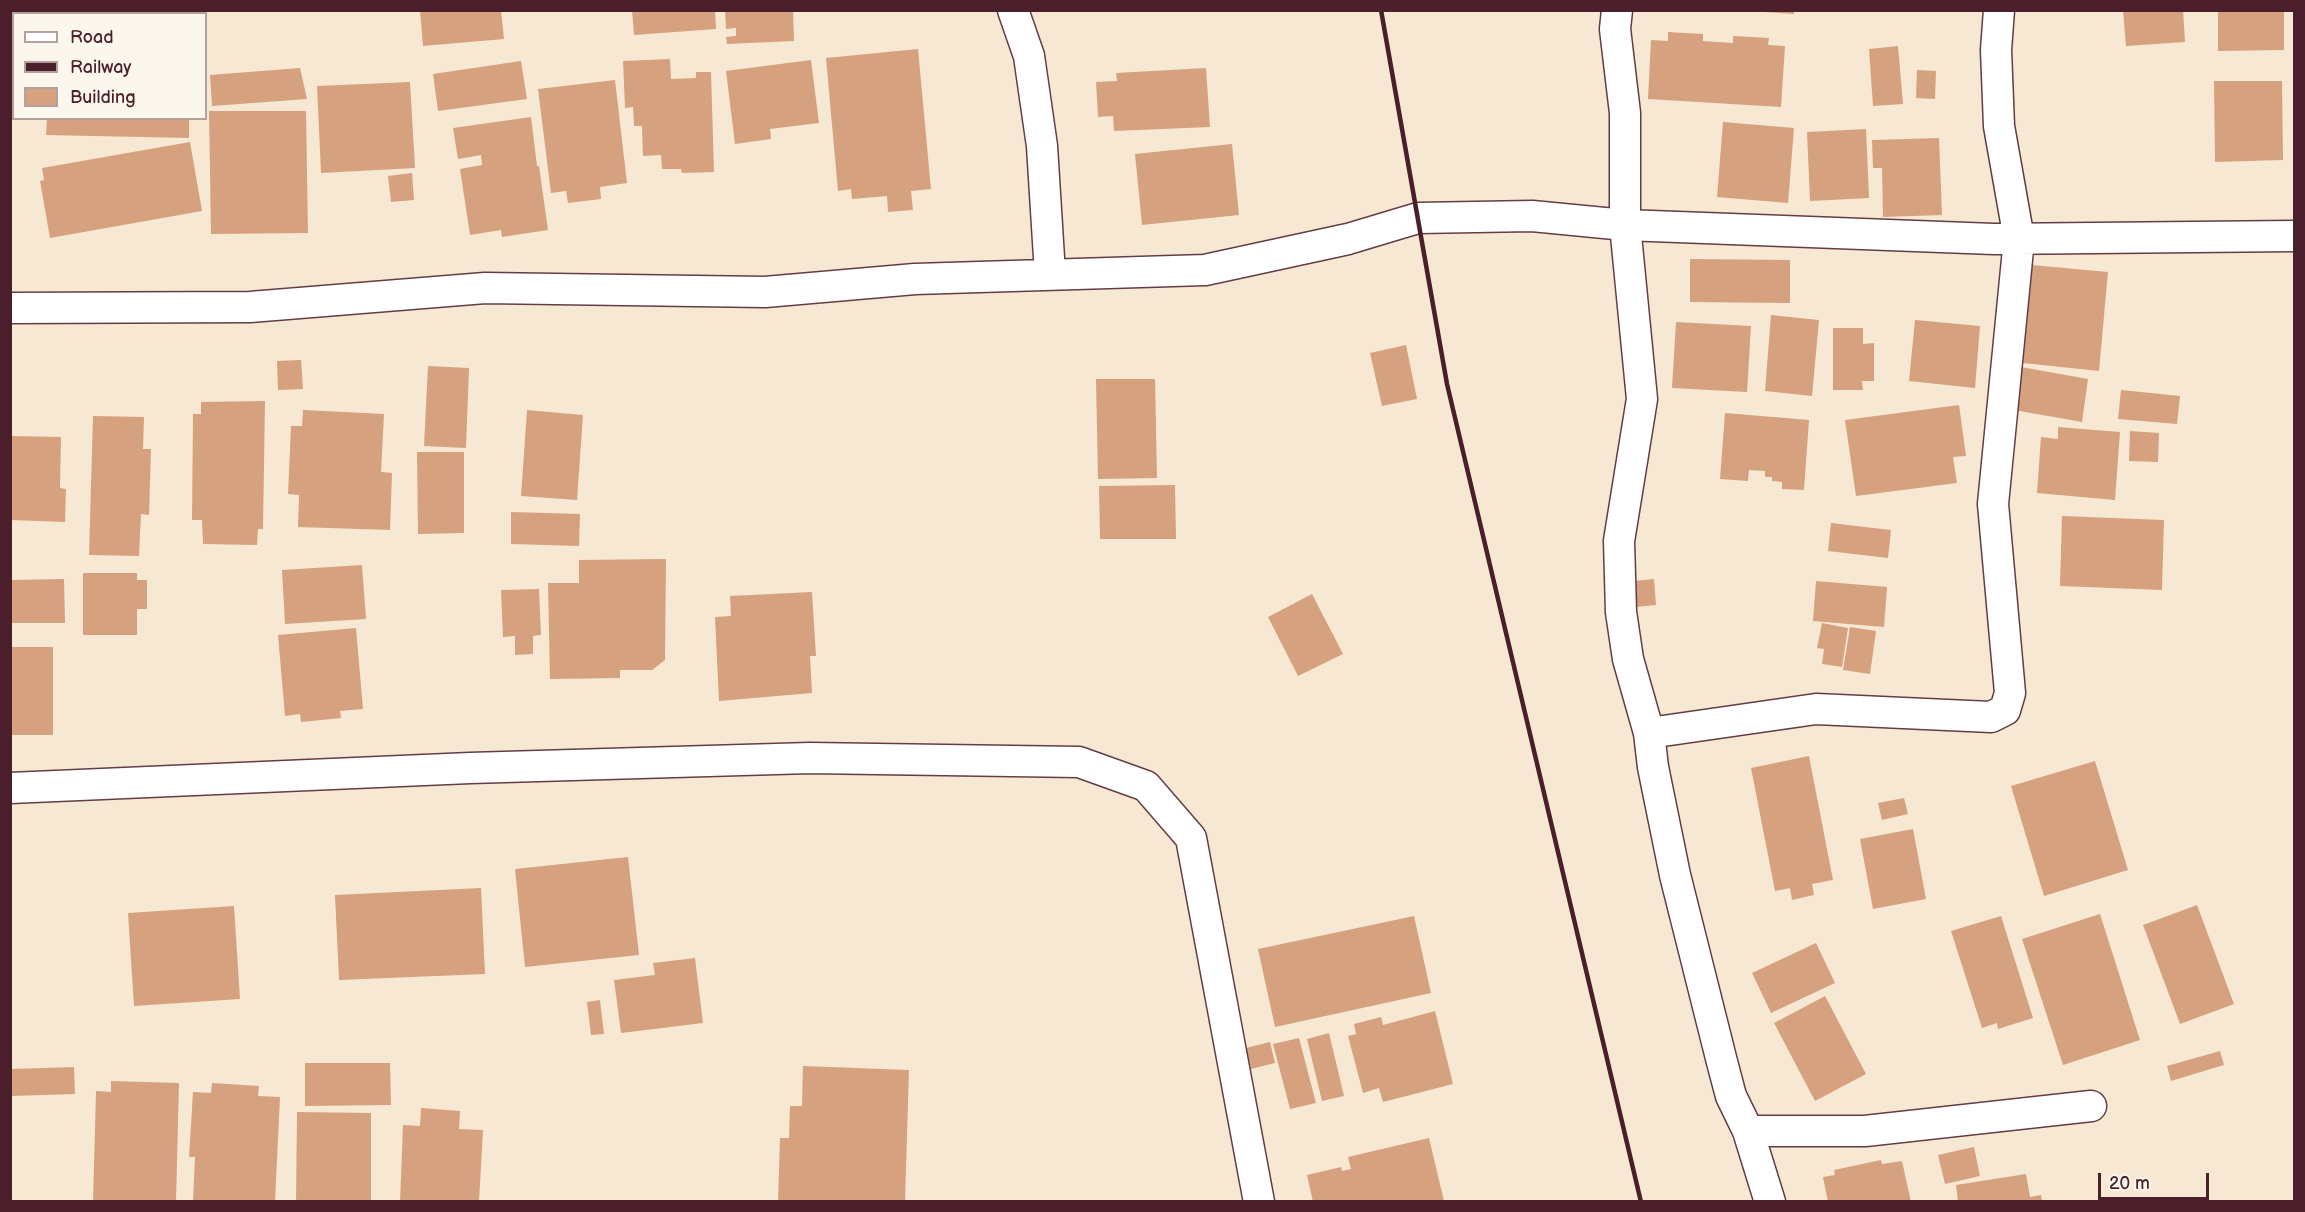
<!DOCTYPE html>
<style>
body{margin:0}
#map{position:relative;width:2305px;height:1212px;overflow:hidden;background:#f7e8d3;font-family:"Balsamiq Sans",sans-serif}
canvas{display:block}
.frame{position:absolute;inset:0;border:12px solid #4a1f2b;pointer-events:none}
.legend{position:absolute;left:12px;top:12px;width:195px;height:108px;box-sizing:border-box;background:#fbf7ec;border:2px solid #b4a19f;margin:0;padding:8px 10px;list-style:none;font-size:18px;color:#4a1f2b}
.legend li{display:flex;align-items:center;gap:12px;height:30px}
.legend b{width:30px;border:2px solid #b4a19f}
.scale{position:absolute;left:2098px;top:1173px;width:111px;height:27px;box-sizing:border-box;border:3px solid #4a1f2b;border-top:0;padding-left:8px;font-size:18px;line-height:21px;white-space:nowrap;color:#4a1f2b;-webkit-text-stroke:4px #fbf7ec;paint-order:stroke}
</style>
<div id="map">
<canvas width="2305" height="1212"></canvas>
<div class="frame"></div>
<ul class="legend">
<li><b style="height:8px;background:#fff"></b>Road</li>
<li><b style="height:8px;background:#4a1f2b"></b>Railway</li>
<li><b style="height:16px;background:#d6a17e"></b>Building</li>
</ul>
<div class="scale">20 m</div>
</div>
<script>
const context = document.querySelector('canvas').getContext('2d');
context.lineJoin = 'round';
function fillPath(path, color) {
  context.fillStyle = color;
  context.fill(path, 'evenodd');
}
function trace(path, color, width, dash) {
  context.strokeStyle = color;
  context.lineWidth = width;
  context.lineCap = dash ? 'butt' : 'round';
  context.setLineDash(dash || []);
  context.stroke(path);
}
fillPath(new Path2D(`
 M50,10H178V14H50Z
 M420,10H501L504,39L423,46Z
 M632,10H715L716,29L634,35Z
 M725,10H793L794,41L727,44L726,37L736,36V28L726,29Z
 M1764,10H1794V14L1764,12Z
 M2123,10H2183L2185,42L2126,46Z
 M2218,10H2284V50L2218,51Z
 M1668,32L1703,34V41L1733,43V36L1769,38L1768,45L1785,46L1781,107L1648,99L1651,40L1668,41Z
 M1898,46L1903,104L1873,106L1869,49Z
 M918,49L931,189L911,191L913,210L888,212L887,196L852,199L851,189L838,191L826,58Z
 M670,59L671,79L696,78V72H711L714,172L682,173L681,169H662L661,155L643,156L642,126H634L633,107L625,108L623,61Z
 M811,60L819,123L770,129L771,139L735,144L726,71Z
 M521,61L527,99L438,111L433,74Z
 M300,68L307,99L212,106L210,75Z
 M1206,68L1210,127L1114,131L1113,116L1098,117L1096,82L1117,81L1116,73Z
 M1917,70L1936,71L1935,99L1916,98Z
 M615,80L627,183L600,187L601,199L568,203L566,191L551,193L538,89Z
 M2214,81H2282L2283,160L2215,162Z
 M410,82L415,168L321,173L317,86Z
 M209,111H306L308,233L211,234Z
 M531,117L537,166H539L548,230L502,237L501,230L470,235L460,169L482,165L481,155L458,159L453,128Z
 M47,118H189V138L46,135Z
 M1723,122L1794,128L1788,203L1717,197Z
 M1866,129L1869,198L1810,201L1807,132Z
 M1939,138L1942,215L1883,217L1882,168H1873L1872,140Z
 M190,142L202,211L50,238L40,181L44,180L42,168Z
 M1232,144L1239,215L1142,225L1135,154Z
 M412,173L414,200L391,202L388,176Z
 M1690,259L1790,260V303L1690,302Z
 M2032,265L2108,272L2099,371L2023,363Z
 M1771,315L1819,320L1812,396L1765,391Z
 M1915,320L1980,326L1975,388L1909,381Z
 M1676,322L1751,326L1747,392L1672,388Z
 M1833,328H1863V344L1874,343V381H1862L1863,390H1833Z
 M1406,345L1417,399L1382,406L1370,353Z
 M301,360L303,389L278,390L277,361Z
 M428,366L469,368L466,448L424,446Z
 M2021,367L2088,379L2082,422L2014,410Z
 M1096,379H1155L1157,478L1098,479Z
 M2121,390L2180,396L2177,424L2118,419Z
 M265,401L263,529H258L257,545L203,544L202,520H192L193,414H201V402Z
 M1959,405L1966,456L1953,457L1957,483L1856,496L1845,420Z
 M303,410L384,414L381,472L392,473L390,530L298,527L299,495L288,494L291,426H302Z
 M527,410L583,415L577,500L521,496Z
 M1725,413L1809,420L1804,490L1782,489V482L1772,481V477H1765V471L1749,470L1748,481L1720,479Z
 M93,416L144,417L143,449H151L149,515L141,514L139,556L89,555Z
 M2058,427L2120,432L2115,500L2037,493L2041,437L2058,439Z
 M2130,431L2159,433L2158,462L2129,461Z
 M10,436L61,437L60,488L66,489L65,522L10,520Z
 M417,452H464V533L418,534Z
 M1175,485L1176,539H1100L1099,486Z
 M511,512L580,514L579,546L511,544Z
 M2062,516L2164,520L2162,590L2060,586Z
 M1831,523L1891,530L1888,558L1828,551Z
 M666,559L665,660L652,670H620V678L550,679L548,583H579V560Z
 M362,565L366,619L285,624L282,570Z
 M83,573H137V580H147V609H137V635H83Z
 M64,579L65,623H10V580Z
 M1654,579L1656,605L1636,607L1633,581Z
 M1816,581L1887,587L1884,627L1813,621Z
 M539,589L541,635L533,636V654L515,655V636L503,637L501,590Z
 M812,592L816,656H810L812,693L719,701L715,617L731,616L730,596Z
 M1312,594L1343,654L1298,676L1268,617Z
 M1822,623L1848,628L1842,667L1822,664L1824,649L1817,648Z
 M1850,627L1876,631L1870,674L1843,670Z
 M356,628L363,709L340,711L341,718L301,722L300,714L285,716L278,635Z
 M10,647H53V735H10Z
 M1809,756L1833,880L1812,884L1814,895L1792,900L1790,888L1775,891L1751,768Z
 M2095,761L2128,870L2044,896L2011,786Z
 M1904,798L1908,814L1882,820L1878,803Z
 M1913,829L1926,899L1873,909L1860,839Z
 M628,857L639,955L525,967L515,869Z
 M481,888L485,974L339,980L335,895Z
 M2197,905L2234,1004L2180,1024L2143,925Z
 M234,906L240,999L134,1006L128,913Z
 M2100,914L2140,1040L2063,1065L2022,939Z
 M1414,916L1431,993L1275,1027L1258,949Z
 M2001,916L2033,1018L1998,1029L1997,1023L1982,1028L1951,931Z
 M1816,943L1835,983L1771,1013L1752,973Z
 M695,958L703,1023L621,1033L614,980L655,975L653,963Z
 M1825,996L1866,1074L1815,1101L1774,1023Z
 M600,1000L604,1034L591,1035L587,1002Z
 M1435,1011L1453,1084L1383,1102L1379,1088L1363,1093L1348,1036L1356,1034L1354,1024L1381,1017L1383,1025Z
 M1329,1033L1344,1096L1322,1101L1307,1039Z
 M1299,1038L1316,1103L1290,1109L1273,1044Z
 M1270,1042L1275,1063L1251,1069L1246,1048Z
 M2220,1051L2224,1065L2171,1081L2167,1066Z
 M305,1063H390L391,1105L305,1106Z
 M803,1066L909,1070L905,1202H778L780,1138H789L790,1106H802Z
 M74,1067L75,1094L10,1096V1069Z
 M111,1081L179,1083L176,1202H93L96,1091L111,1092Z
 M212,1083L259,1086L258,1096L280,1097L275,1202H193L195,1157H189L193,1092L211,1093Z
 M421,1108L460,1111L459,1129L483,1130L479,1202H400L403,1125L420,1126Z
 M297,1112L371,1113V1202H296Z
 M1429,1138L1444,1201L1313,1202L1307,1175L1341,1167L1342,1171L1351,1169L1348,1157Z
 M1974,1147L1980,1176L1945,1184L1938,1155Z
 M1881,1160L1882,1164L1902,1161L1911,1202H1828L1823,1177L1835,1175L1834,1170Z
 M2026,1174L2030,1197L2041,1195L2042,1202H1958L1956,1185Z`), '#d6a17e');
const minor = new Path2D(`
 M1013,10L1029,56L1042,146L1050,274
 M1617,10L1615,29L1625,113V225L1642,399L1619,541L1621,612L1628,659L1649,733L1653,767L1675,875L1722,1062L1731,1096L1748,1131L1770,1202
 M10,308L250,307L485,288L765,292L915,279L1205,270L1348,239L1418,218L1532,216L1625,225L1994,239L2294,236
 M1649,733L1816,709L1991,717L2005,710L2010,693L1993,504L2019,239L1999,126L1996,50L1999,10
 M10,788L470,768L810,758L1079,762L1146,786L1191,838L1259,1202
 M1748,1131H1865L2091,1106`);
trace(minor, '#643d44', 33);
trace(minor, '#fff', 30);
trace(new Path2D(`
 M1381,10L1447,384L1641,1202`), '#4a1f2b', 4.5);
</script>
